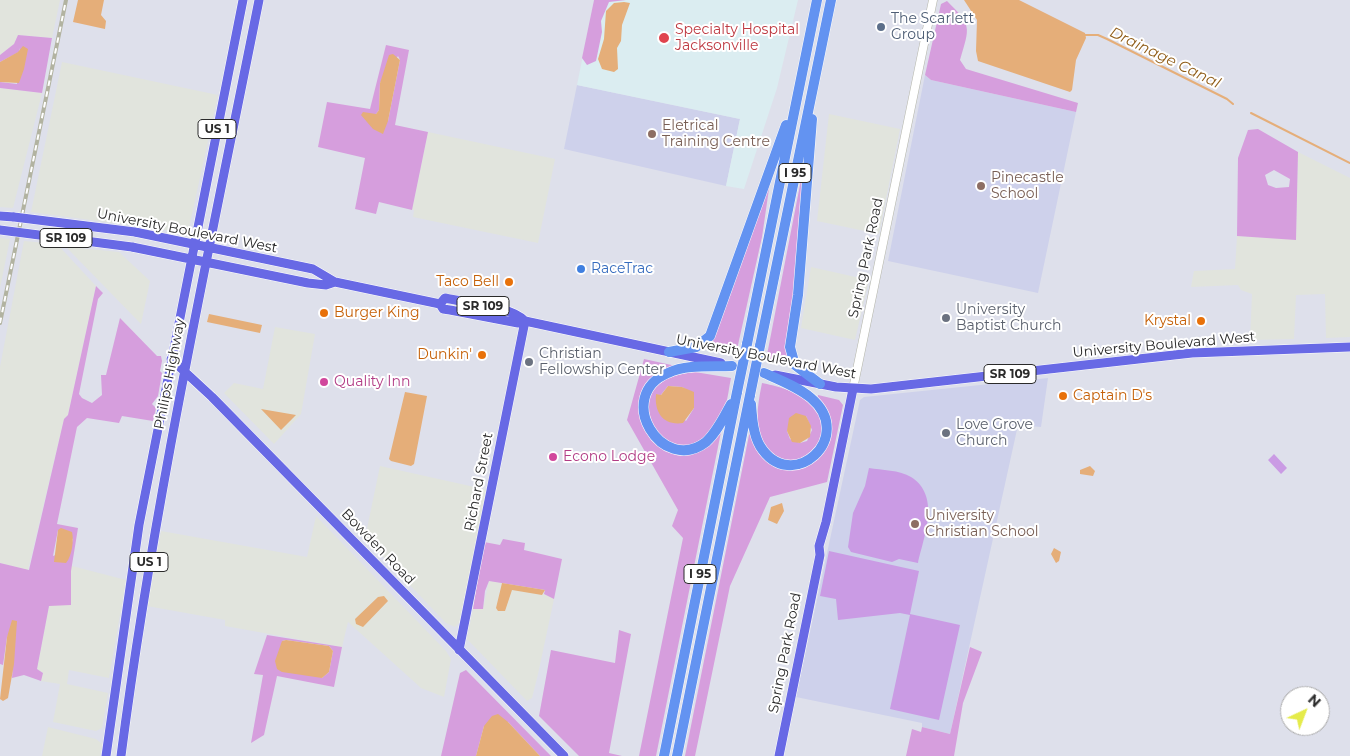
<!DOCTYPE html>
<style>
body{margin:0}
#map{position:relative;width:1350px;height:756px;overflow:hidden;background:#dee0eb;font-family:Montserrat,sans-serif}
canvas{display:block}
.north{position:absolute;left:1280px;top:686px;width:50px;height:50px;box-sizing:border-box;background:#fff;border:1px solid #aaa;border-radius:50%;rotate:43deg;font-size:14px;font-weight:700;line-height:20px;text-align:center;color:#2a2a2a}
.north::after{content:'';display:block;margin:auto;width:18px;height:22px;background:#e5eb4a;clip-path:polygon(50% 0,100% 100%,50% 72%,0 100%)}
</style>
<div id="map">
<canvas width="1350" height="756"></canvas>
<div class="north">N</div>
</div>
<script>
const context = document.querySelector('canvas').getContext('2d');
context.lineJoin = 'round';
function fillPath(path, color) {
  context.fillStyle = color;
  context.fill(path, 'evenodd');
}
function trace(path, color, width, dash) {
  context.strokeStyle = color;
  context.lineWidth = width;
  context.lineCap = dash ? 'butt' : 'round';
  context.setLineDash(dash || []);
  context.stroke(path);
}
function write(font, color, halo, rows, align = 'center') {
  context.font = font + ' Montserrat,sans-serif';
  context.lineWidth = 4;
  context.setLineDash([]);
  context.textBaseline = 'middle';
  context.strokeStyle = halo;
  context.fillStyle = color;
  for (const [text, x, y, turn = 0] of rows) {
    context.save();
    context.translate(x, y);
    context.rotate((+turn || 0) * Math.PI / 180);
    context.textAlign = isNaN(turn) ? turn : align;
    if (halo) context.strokeText(text, 0, 0);
    context.fillText(text, 0, 0);
    context.restore();
  }
}
fillPath(new Path2D(`
 M0,0H60L52,38L18,35L14,44L0,55Z
 M62,62L218,95L189,228L180,232L31,212Z
 M0,88L42,93L13,208L0,207Z
 M829,114L900,129L879,234L817,221Z
 M428,132L555,159L538,243L413,217L414,210H412Z
 M1298,152L1350,178V337L1326,338L1325,294L1296,295L1294,339L1250,340L1252,294L1241,290L1238,285L1191,287L1194,271L1235,269L1237,236L1296,239Z
 M0,238L10,239L0,288Z
 M24,241L57,244L96,286L68,415L64,419L28,570L0,563V367Z
 M69,247L119,252L150,281L141,324L68,249Z
 M811,267L869,280L855,340L801,328Z
 M275,327L315,334L301,414L274,444L224,393L234,383L263,389Z
 M380,466L488,490L459,623L455,627L446,623L365,538Z
 M316,516L446,651L451,659L444,697L421,688L348,622L342,647L225,626V620L147,606L161,531L307,557Z
 M72,566L126,580L109,678L69,670L67,684L108,693L102,728L96,731L53,722L60,684L41,681L43,673L37,669L49,606Z
 M489,581L502,583L499,593L512,590L544,594L554,599L538,674L532,698L527,701L467,639L473,609H483Z
 M48,727L96,739L102,744L101,756H42Z`), '#e1e4dd');
fillPath(new Path2D(`
 M925,75L931,80L1076,112L1038,293L888,261Z
 M577,85L740,119L726,186L564,149Z
 M1048,378L1041,427L1018,425L950,734L922,727V723L796,697L860,400L864,397Z`), '#ced1eb');
fillPath(new Path2D(`
 M594,0H798L777,88L744,189L726,186L740,119L577,85Z`), '#dbedf1');
fillPath(new Path2D(`
 M594,0H626L609,2L601,21L602,32L596,61L587,65L582,58Z
 M947,1C972,26 970,26 960,60L966,69L1078,103L1076,112L931,80L925,75L941,4Z
 M18,35L52,38L42,93L0,88V82L17,84L20,48L19,52L0,62V55L14,44Z
 M386,45L409,50L395,125L428,132L412,210L379,202L376,214L355,209L365,158L318,147L327,102L370,109ZM398,56L400,60L388,121L376,114L379,110L380,83Z
 M1258,129L1298,152L1296,240L1237,236L1238,158L1248,130ZM1274,170L1290,179L1289,187L1276,188L1268,185L1265,175Z
 M806,154L791,362L787,365L766,360Z
 M770,182L762,237L736,354L704,348Z
 M96,286L103,293L98,299L79,394L82,398L92,403L102,395L101,375H106L120,318L157,356H161L162,361L160,371L162,373L158,396L152,404L156,408L153,421L122,416L119,423L87,418L77,427L57,524L78,528L71,571V605L49,606L37,669L43,673L41,681L24,675L12,678L16,621L7,637L3,665L0,664V563L29,570L64,419L68,415ZM58,530L73,539L70,549L53,556Z
 M644,359L676,366L665,370L640,413L644,429L653,442L670,450L684,452L718,432H721L656,756H639L683,538L672,526L678,510L627,420Z
 M695,372L731,378C729,387 728,398 725,408C717,432 689,458 664,439C661,436 654,432 652,429C651,426 651,421 650,417C643,385 668,375 695,372ZM668,386L682,387L691,392L694,408L686,421L657,394L660,396Z
 M762,383C788,388 829,401 823,436C822,442 814,450 811,456C804,457 798,460 791,461C785,461 777,458 773,454C752,435 757,408 762,383ZM806,416L812,430L807,441L800,443L790,439L787,431Z
 M818,395L839,400L843,405L827,482L770,497L730,586L695,756H685L750,430L759,450L798,468C852,449 812,427 818,395Z
 M503,539L525,543L524,550L562,559L554,599L544,594L545,590L489,581L485,591L483,609H473L484,542L500,545Z
 M619,630L631,634L609,753L622,756H579L539,716L551,650L615,663Z
 M267,635L342,647L334,687L277,676L264,735L251,743L263,675L254,674ZM286,640L329,646L333,651L329,672L322,678L282,641Z
 M970,647L982,652L963,703L954,756H906L912,729L921,732L922,727L950,734Z
 M466,670L551,756H540L508,722L484,726L476,756H441L460,673Z`), '#d69edd');
fillPath(new Path2D(`
 M1274,454L1287,468L1281,474L1268,460Z
 M869,468C881,470 900,470 911,477C941,496 924,536 918,563L899,559L892,562L851,552L848,547L853,513L865,486Z
 M829,551L919,571L910,614L960,625L939,720L890,709L910,615L900,613L838,620L836,599L820,596Z`), '#ca9be4');
fillPath(new Path2D(`
 M78,0H104L101,15L106,21L105,29L73,22Z
 M964,0H1019L1085,33L1086,38L1076,60L1072,90L1070,92L978,61L976,51L977,20Z
 M624,2L630,3L622,25L621,41L617,48L618,69L614,72L602,69L598,59L604,39L606,11L614,3Z
 M23,46L28,49L24,69L19,83L0,82V62L18,52Z
 M393,54L400,60L388,121L383,134L373,129L361,115L363,112L376,114L379,110L380,83L389,55Z
 M209,314L262,325L260,333L207,322Z
 M668,386L682,387L694,392V408L683,423C664,426 654,413 656,394L661,395Z
 M405,392L427,396L414,464L411,466L391,461L389,459Z
 M261,409L296,415L281,430Z
 M796,413L806,416L811,426L810,437L800,443L792,442L787,431L789,418Z
 M1090,466L1095,471L1093,476L1080,474V470Z
 M782,503L784,511L777,524L768,520L771,507Z
 M61,528L72,532C74,540 72,556 66,563L54,562L58,530Z
 M1054,548L1061,552L1059,561L1056,563L1051,554Z
 M502,583L545,590L542,595L512,590L505,611H498L496,608Z
 M384,596L388,601L363,627L356,624L355,619L378,597Z
 M12,620L17,621L14,664L8,698L3,701L0,699L7,637Z
 M286,640L329,646L333,651L329,672L322,678L282,672L277,669L275,661L282,641Z
 M498,714L508,722L540,756H476L484,726L492,716Z`), '#e5ae79');
trace(new Path2D(`
 M1085,35H1098L1107,39L1227,99L1233,104
 M1251,113L1350,163`), '#e5ae79', 2);
const secondary = new Path2D(`
 M853,389L933,0`);
const primary = new Path2D(`
 M0,216L14,217
 M135,232L313,269L335,282
 M132,247L308,283L326,285L335,282L440,304L443,309L450,310L518,323L525,321L721,363
 M440,304L445,298C466,303 512,306 525,321
 M171,359L212,397L564,756
 M775,375L836,387L871,389L1192,353L1350,347
 M459,650L525,321
 M106,756L139,525L243,0
 M121,756C154,501 209,251 259,0
 M779,756L820,555L819,546L826,522L853,389`);
const highway = new Path2D(`
 M812,119L798,295L790,347L795,365L820,384
 M747,344L817,0
 M760,346L831,0
 M669,352L696,347L710,336L786,125
 M731,404C724,417 717,432 706,442C662,476 613,396 668,373C687,364 712,367 732,366
 M751,404C752,417 753,434 760,446C791,496 857,437 811,398C798,387 780,380 764,373
 M664,756L737,392
 M677,756L750,395`);
trace(secondary, '#b5b6aa', 9);
trace(primary, '#fff', 10);
trace(highway, '#fff', 11);
trace(secondary, '#fff', 8);
trace(primary, '#6869e5', 9);
trace(highway, '#6393f1', 10);
const rail = new Path2D(`
 M0,323L66,0`);
trace(rail, '#b2b3a1', 4);
trace(rail, '#fff', 2, [5.5]);
const primaryBridge = new Path2D(`
 M14,217L135,232
 M0,230L132,247`);
const highwayBridge = new Path2D(`
 M737,392L747,344
 M750,395L760,346`);
trace(primaryBridge, '#fff', 10, []);
trace(highwayBridge, '#fff', 11, []);
trace(primaryBridge, '#6869e5', 9);
trace(highwayBridge, '#6393f1', 10);
for (const [x, y, r, color] of [
 [881,27,5,"#5c6f8a"],
 [664,38,6,"#e0444e"],
 [652,134,5,"#8d6e63"],
 [981,186,5,"#8d6e63"],
 [581,269,5,"#3f7fe0"],
 [509,282,5,"#e8710a"],
 [324,313,5,"#e8710a"],
 [946,318,5,"#6b7280"],
 [1201,321,5,"#e8710a"],
 [482,355,5,"#e8710a"],
 [529,362,5,"#6b7280"],
 [324,382,5,"#d1479c"],
 [1063,396,5,"#e8710a"],
 [946,433,5,"#6b7280"],
 [553,457,5,"#d1479c"],
 [915,524,5,"#8d6e63"]
]) {
  const dot = new Path2D();
  dot.arc(x, y, r, 0, 2 * Math.PI);
  context.fillStyle = color;
  context.fill(dot);
  trace(dot, '#fff', 2);
}
for (const [x, y, w] of [
 [217,129,38],
 [795,173,32],
 [66,238,52],
 [483,306,52],
 [1010,374,52],
 [149,562,38],
 [700,574,32]
]) {
  const box = new Path2D();
  box.roundRect(x - w / 2, y - 9.5, w, 19, 4);
  context.fillStyle = '#fff';
  context.fill(box);
  trace(box, '#2a2a2a', 1);
}
write('bold 12px', '#2a2a2a', null, [
 ["US 1",217,129],
 ["I 95",795,173],
 ["SR 109",66,238],
 ["SR 109",483,306],
 ["SR 109",1010,374],
 ["US 1",149,562],
 ["I 95",700,574]
]);
write('14px', '#4e5e75', '#fff', [
 ["The Scarlett",891,19],
 ["Group",891,35]
], 'left');
write('14px', '#be3a42', '#fff', [
 ["Specialty Hospital",675,30],
 ["Jacksonville",675,46]
], 'left');
write('14px', '#785e54', '#fff', [
 ["Eletrical",662,126],
 ["Training Centre",662,142],
 ["Pinecastle",991,178],
 ["School",991,194],
 ["University",925,516],
 ["Christian School",925,532]
], 'left');
write('14px', '#2a2a2a', '#fff', [
 ["University Boulevard West",187,231,11],
 ["Spring Park Road",866,258,-78],
 ["University Boulevard West",1164,345,-5],
 ["University Boulevard West",766,357,11],
 ["Philips Highway",170,374,-79],
 ["Richard Street",479,482,-79],
 ["Bowden Road",378,547,46],
 ["Spring Park Road",785,653,-79]
]);
write('14px', '#366cbe', '#fff', [
 ["RaceTrac",591,269]
], 'left');
write('14px', '#c56008', '#fff', [
 ["Taco Bell",499,282],
 ["Burger King",334,313,"left"],
 ["Krystal",1191,321],
 ["Dunkin'",472,355],
 ["Captain D's",1073,396,"left"]
], 'right');
write('14px', '#5b616d', '#fff', [
 ["University",956,310],
 ["Baptist Church",956,326],
 ["Christian",539,354],
 ["Fellowship Center",539,370],
 ["Love Grove",956,425],
 ["Church",956,441]
], 'left');
write('14px', '#b23c85', '#fff', [
 ["Quality Inn",334,382],
 ["Econo Lodge",563,457]
], 'left');
write('italic 15px', '#905d18', '#fff', [
 ["Drainage Canal",1165,58,26]
]);
</script>
